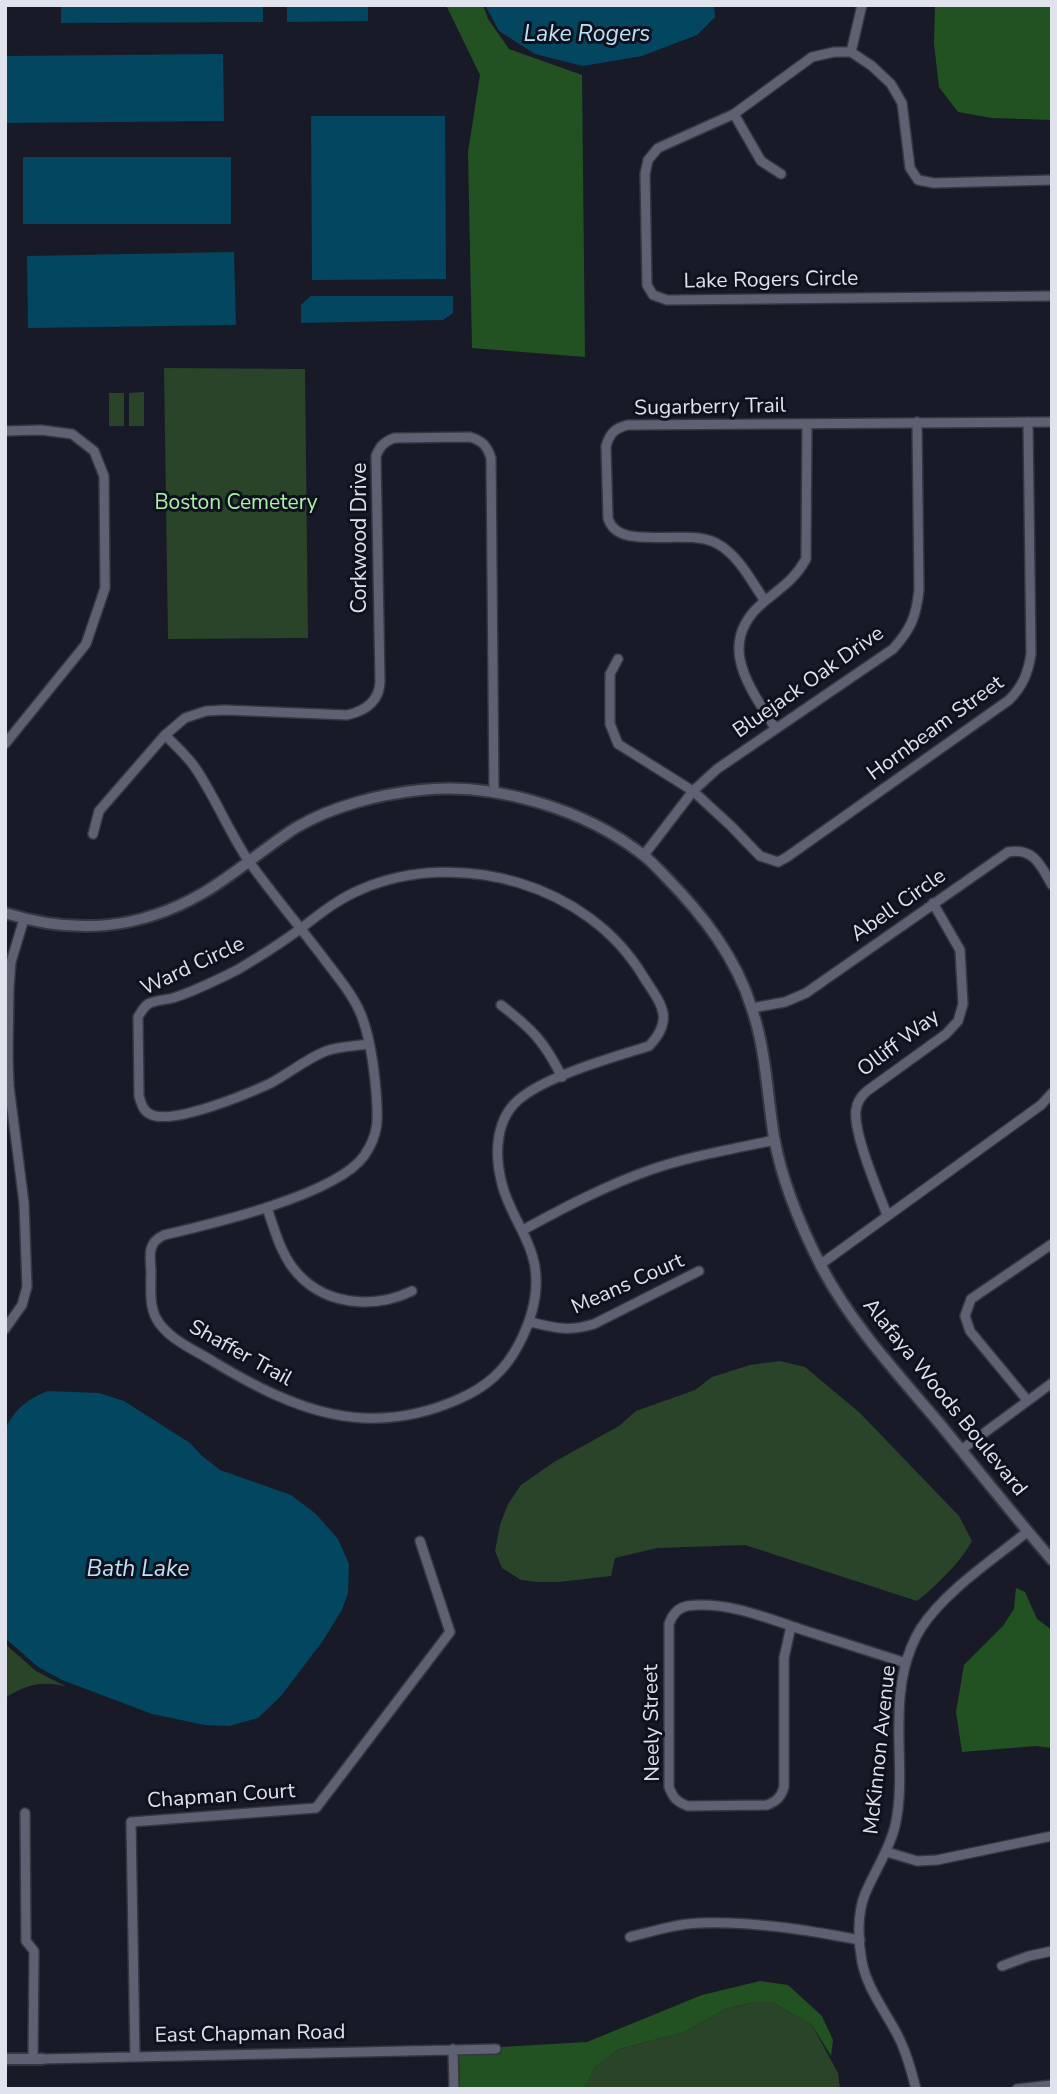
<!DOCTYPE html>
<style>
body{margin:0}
#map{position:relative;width:1057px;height:2094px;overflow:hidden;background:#181a28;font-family:"Nunito Sans",sans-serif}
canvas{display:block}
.frame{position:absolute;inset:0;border:7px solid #e1e3ec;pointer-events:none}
</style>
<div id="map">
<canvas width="1057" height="2094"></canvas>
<div class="frame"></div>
</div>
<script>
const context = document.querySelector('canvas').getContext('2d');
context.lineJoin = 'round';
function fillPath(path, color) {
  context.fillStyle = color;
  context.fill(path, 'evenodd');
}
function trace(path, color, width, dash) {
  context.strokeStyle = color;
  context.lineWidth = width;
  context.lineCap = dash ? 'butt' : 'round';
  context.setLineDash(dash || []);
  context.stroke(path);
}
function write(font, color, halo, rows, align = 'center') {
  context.font = font + ' "Nunito Sans",sans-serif';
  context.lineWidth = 6;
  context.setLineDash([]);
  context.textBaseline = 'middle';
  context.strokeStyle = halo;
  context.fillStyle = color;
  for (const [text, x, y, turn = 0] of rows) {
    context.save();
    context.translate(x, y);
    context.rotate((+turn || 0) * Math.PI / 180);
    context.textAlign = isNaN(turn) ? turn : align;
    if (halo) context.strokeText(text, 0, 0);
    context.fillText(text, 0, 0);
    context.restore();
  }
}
fillPath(new Path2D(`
 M164,368L305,369L308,638L168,639Z
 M144,392V426H129V393Z
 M109,393H124V426H109Z
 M780,1361L805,1367L860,1413L959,1516L972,1541C960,1563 937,1585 917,1601L745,1545L657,1548L615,1558L611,1576L559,1582H538L521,1580L502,1568L495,1551L500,1525L508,1504L521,1485L554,1462L619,1426L636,1411L695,1390L712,1377L750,1365Z
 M5,1644L36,1671L67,1687C43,1680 25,1685 5,1698Z
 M756,2002H772L812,2025L838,2073L840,2089H584L595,2067L619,2049L685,2032L725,2009Z`), '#294428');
fillPath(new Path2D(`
 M446,5H483L488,19L509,49L582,75L585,357L472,348L468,152L480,75Z
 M935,5H1052V120L992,118L958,112L939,87L934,44Z
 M1016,1588L1025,1592L1037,1619L1052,1630V1748L1036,1746L962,1752L956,1712L964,1665L1003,1626L1014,1609Z
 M760,1981L788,1985L822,2016L833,2040L831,2056L812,2025L772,2002H756L725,2009L685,2032L619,2049L595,2067L584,2089H460L459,2054H500L501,2047L587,2042L702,1995Z`), '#225222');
fillPath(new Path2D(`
 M61,5H263V22L61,23Z
 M287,5H368V21L287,22Z
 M485,5H714L715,17L697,35L642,56L583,66L535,54L499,31Z
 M223,54L224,121L5,123V56Z
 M311,116H445L446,279L312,280Z
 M23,157H231V224H23Z
 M234,252L236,325L28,328L27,256Z
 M311,296H453V313L443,320L301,323V305Z
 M48,1391L99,1393L124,1401L190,1443L201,1455L220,1470L291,1495L316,1514L338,1539L349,1564L348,1593L342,1610L322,1642L281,1696L258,1718L229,1726L205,1725L152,1714L62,1680L38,1667L5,1638V1430C14,1409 28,1399 48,1391Z`), '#034660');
const minor = new Path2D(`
 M851,52L862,5
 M734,114L761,161L781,174
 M1052,180L934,183L918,180L910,168L902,103L891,84L872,66L851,52H834L812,57L734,114L658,148L648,160L645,174L647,285L653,295L667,300L1052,296
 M5,431L41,430L72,434L94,451L104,476L105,588L86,644L5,744
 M765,601C751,581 739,555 716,543C684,527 617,553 608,518L606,446C610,433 615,428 628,425L1052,422
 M618,659L610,674V724L618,744L693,791L731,826L760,856L778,862L787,857L1009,700C1023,686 1028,673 1031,654L1028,422
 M776,729C749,687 714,642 765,601C782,587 795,579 806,559L807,424
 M165,735C175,745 186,755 194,766C215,796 229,833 250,863C274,896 300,927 325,960C339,979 357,999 364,1023C371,1044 374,1068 376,1091C378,1117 380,1133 364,1156C336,1195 211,1224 164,1235C147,1243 150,1255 151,1271C151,1285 149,1305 156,1318C167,1339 195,1350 214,1362C294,1410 367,1440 459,1399C486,1387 505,1371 519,1344C531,1321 539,1293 535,1267C530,1237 509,1213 502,1184C494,1154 495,1117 522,1097C550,1075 614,1057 649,1046C676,1018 660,1003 643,976C588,884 459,848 362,889C340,898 322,912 304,926C283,942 259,957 237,970C217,980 195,991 173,998C165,1000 155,1000 148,1004C143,1008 141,1012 138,1017L139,1096C141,1103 143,1111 150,1114C171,1126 247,1094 269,1084C288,1074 306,1059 326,1051C340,1046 355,1046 369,1044
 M93,834L99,811L165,735L185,718L206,711L225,710L347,715C365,711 379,702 380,682L376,456C380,446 384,442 394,438L470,437C483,441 487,446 491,458L494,793
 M644,855L693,791L717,769L893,649C911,629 916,617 919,590L917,422
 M501,1005C532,1029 544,1041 562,1077
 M752,1008L785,1002L806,993L1008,852C1034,847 1041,866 1052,885
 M267,1208C274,1228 280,1251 293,1268C321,1305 372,1310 412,1291
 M887,1215C878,1191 853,1133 856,1110C857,1102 861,1096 867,1091L946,1034L958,1021L963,1004L960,950L933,903
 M523,1230C565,1207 605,1186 650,1170C690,1156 733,1149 775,1140
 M821,1264L1041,1105L1052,1093
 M530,1322C555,1328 568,1332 594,1324L699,1271
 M5,1329L22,1305L27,1287L24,1203L9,1086L8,1057L9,988L11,962L24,919
 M1027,1400L970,1331L965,1316L971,1299L1052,1244
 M961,1450L1052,1383
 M791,1626L784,1658V1787C781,1797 777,1801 767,1805L688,1806C677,1802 673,1798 669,1787V1624C672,1615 678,1608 687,1606C727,1601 767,1618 803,1630C837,1641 871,1652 906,1663
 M25,1813L26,1941L34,1951L33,2059
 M887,1852L917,1861L937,1860L1052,1836
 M630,1937C653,1931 676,1924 699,1923C753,1921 807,1930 860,1940
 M1002,1966L1029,1956L1052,1951
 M453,2049L454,2089
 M135,2057L131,1822L316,1808L450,1632L420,1541
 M42,2059L496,2049
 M916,2089C911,2070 906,2051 897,2034C885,2011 867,1988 862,1962C858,1941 857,1914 865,1894C875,1870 889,1851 895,1826C903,1792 898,1754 899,1720C899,1689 904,1655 921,1628C945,1591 994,1559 1027,1532
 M1017,2089L1052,2085`);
const tertiary = new Path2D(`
 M5,913C75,935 139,930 203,893C236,874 265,847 297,827C333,806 380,794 421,790C494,782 585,809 643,855C651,861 658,869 665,876C703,915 736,957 752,1009C766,1050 767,1094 774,1137C782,1182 800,1225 821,1266C852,1325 897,1373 940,1424C977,1469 1013,1515 1052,1560
 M5,2059H42`);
trace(minor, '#353640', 12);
trace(tertiary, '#353640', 14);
trace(minor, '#5e6171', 9);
trace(tertiary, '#5e6171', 10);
write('21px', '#e1e3ec', '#0f111e', [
 ["Lake Rogers Circle",771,281,-1],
 ["Sugarberry Trail",710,408,-1],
 ["Corkwood Drive",361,538,-90],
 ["Bluejack Oak Drive",809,683,-35],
 ["Hornbeam Street",936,729,-36],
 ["Abell Circle",899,906,-35],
 ["Ward Circle",193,967,-25],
 ["Olliff Way",899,1044,-37],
 ["Means Court",628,1285,-24],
 ["Shaffer Trail",240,1354,29],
 ["Alafaya Woods Boulevard",944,1398,51],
 ["Neely Street",653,1723,-91],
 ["McKinnon Avenue",881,1750,-84],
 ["Chapman Court",221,1797,-4],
 ["East Chapman Road",250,2035,-1]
]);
write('21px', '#abf2a7', '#0f111e', [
 ["Boston Cemetery",236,504]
]);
write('italic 23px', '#bce2f7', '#0f111e', [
 ["Lake Rogers",587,35],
 ["Bath Lake",138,1570]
]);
</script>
